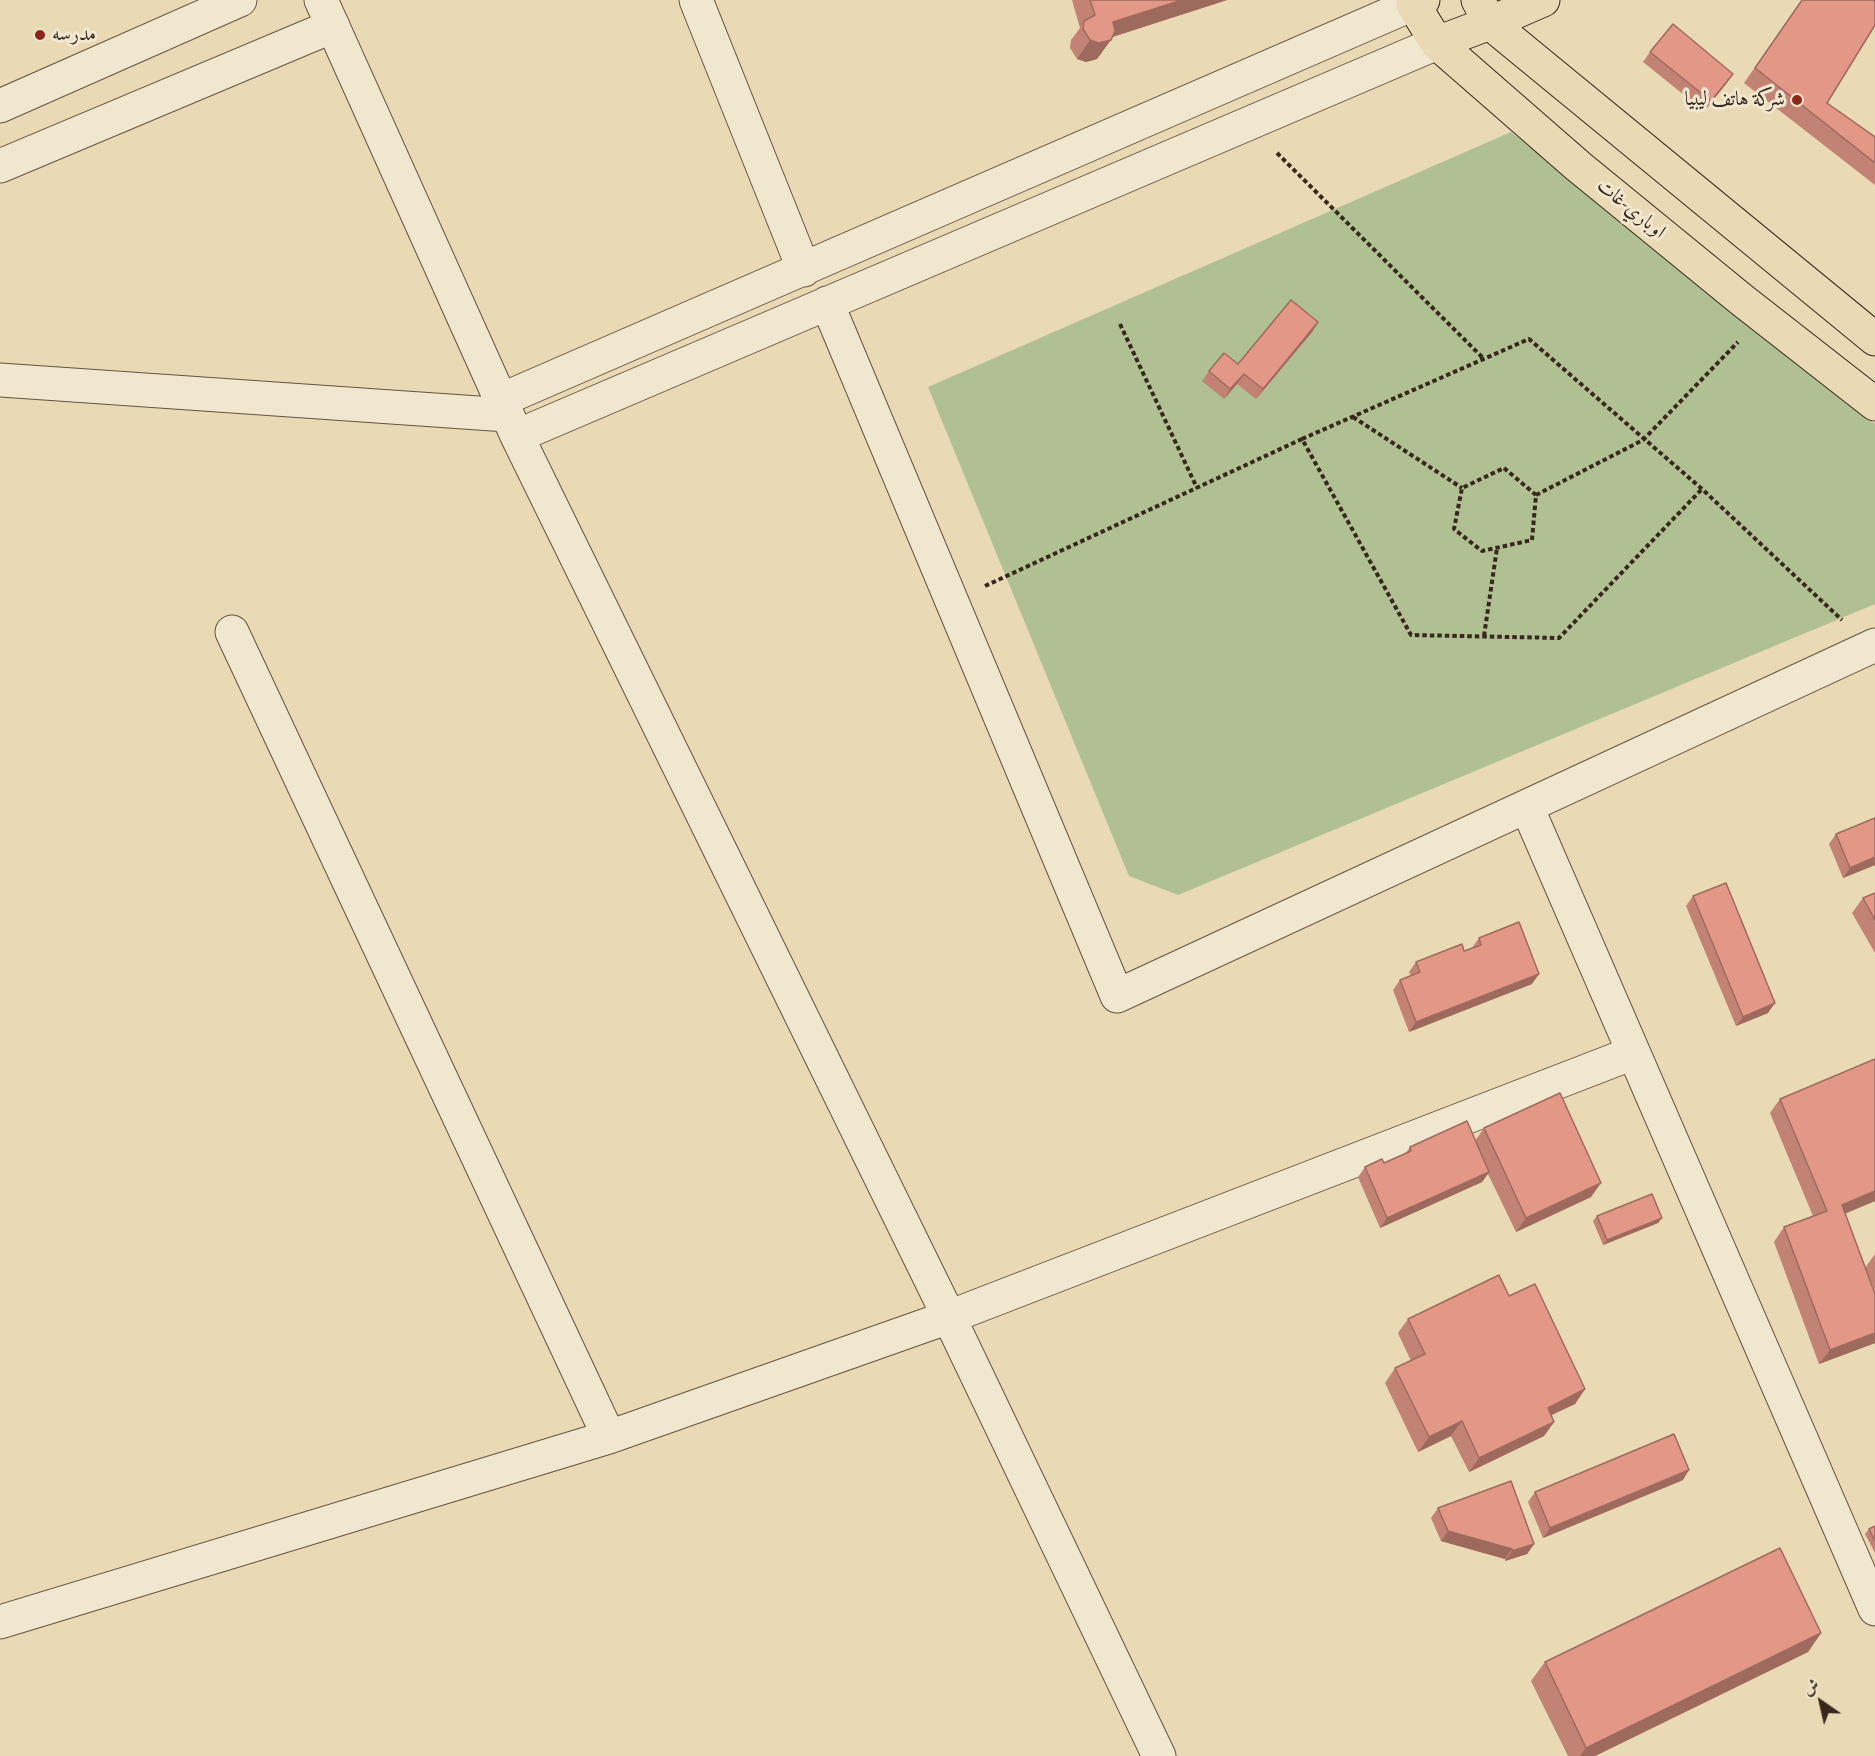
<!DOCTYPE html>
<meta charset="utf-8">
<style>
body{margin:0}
#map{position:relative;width:1875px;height:1756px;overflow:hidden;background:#e9d9b4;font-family:"EB Garamond",Amiri,serif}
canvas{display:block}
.north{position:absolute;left:1791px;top:1672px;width:60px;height:60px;-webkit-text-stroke:4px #f1e6ce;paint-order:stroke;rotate:326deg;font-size:16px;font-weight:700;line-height:24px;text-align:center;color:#37271d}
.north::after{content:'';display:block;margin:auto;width:21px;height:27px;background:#37271d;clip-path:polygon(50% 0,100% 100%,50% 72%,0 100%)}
</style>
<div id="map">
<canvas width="1875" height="1756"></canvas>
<div class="north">ش</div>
</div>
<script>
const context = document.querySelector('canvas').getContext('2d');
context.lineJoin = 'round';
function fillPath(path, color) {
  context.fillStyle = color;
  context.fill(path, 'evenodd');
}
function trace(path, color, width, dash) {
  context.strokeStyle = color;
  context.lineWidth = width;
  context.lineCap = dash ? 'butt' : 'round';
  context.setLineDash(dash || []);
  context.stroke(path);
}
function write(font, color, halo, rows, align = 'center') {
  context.font = font + ' "EB Garamond",Amiri,serif';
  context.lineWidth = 6;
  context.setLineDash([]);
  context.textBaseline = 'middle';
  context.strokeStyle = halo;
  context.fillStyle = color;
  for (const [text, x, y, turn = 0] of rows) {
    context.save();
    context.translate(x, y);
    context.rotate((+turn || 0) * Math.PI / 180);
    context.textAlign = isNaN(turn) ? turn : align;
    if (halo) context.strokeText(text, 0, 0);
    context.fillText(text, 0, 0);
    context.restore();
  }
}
fillPath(new Path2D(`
 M1511,132L1875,424V604L1178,895L1129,876L928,387Z`), '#b0c092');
const minor = new Path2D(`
 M321,0L517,436L949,1317L1159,1756
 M696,0L804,270
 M0,106L240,0
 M0,166L333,26
 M827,303L1117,996L1875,645
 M0,380L507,415
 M501,400L1413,4L1414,0
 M517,436L1437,43
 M232,632L609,1437
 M1527,807L1875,1609
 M0,1622L609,1437L949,1317L1633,1053`);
const highway = new Path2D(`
 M1423,0L1413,4L1437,43L1578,166L1742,300L1875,404
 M1478,0L1490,23L1875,339
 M1437,43L1490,23L1543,0`);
trace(minor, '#645443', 35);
trace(highway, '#37271d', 35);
trace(new Path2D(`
 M1277,153L1484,359
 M1120,324L1197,488
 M1353,417L1462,488
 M1302,439L1529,339L1702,489L1842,620
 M1504,468L1536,495L1532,540L1482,551L1454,529L1462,488Z
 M1536,495L1643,440L1738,342
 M985,586L1302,439L1411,635L1559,638L1702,489
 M1484,636L1497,548`), '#37271d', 4, [4.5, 3]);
trace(minor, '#f1e6ce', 33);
trace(highway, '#e9d9b4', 33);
fillPath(new Path2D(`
 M1072,0H1227L1112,37L1097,59L1086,62L1077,59L1070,48L1071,40L1080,28Z
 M1802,0H1875V25L1827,103L1875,137V185L1744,83Z
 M1650,52L1726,84L1704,111L1643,62Z
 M1318,322L1312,332L1256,399L1237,384L1224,399L1202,381L1209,371L1238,364Z
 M1875,818V865L1843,878L1829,844L1836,834Z
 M1875,893V953L1852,913L1863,898Z
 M1693,896L1768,1013L1736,1026L1686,906Z
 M1479,938L1532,984L1409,1032L1393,990L1400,980L1411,976L1409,972L1416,962L1464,951L1472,948Z
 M1875,1059V1201L1845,1214L1875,1294V1343L1819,1364L1774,1242L1784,1227L1813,1216L1770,1113L1780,1099Z
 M1484,1128L1591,1197L1516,1232L1488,1174L1482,1182L1380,1228L1358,1177L1365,1167L1384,1163L1405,1154L1410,1147L1475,1141Z
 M1597,1216L1662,1218L1658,1223L1603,1245L1593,1221Z
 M1875,1254V1291L1865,1268Z
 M1509,1296L1585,1389L1575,1404L1551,1415L1554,1422L1544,1436L1469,1472L1451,1436L1418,1452L1385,1383L1395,1368L1411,1361L1398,1333L1408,1319Z
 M1683,1480L1543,1538L1528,1502L1535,1492Z
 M1438,1508L1534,1544L1527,1554L1505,1561V1559L1441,1541L1431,1518Z
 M1875,1526V1553L1865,1534L1869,1529Z
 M1821,1633L1808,1652L1595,1756H1568L1531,1681L1545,1662Z`), '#c38374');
fillPath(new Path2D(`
 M1182,0H1227L1100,41L1113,22Z
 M1090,40H1111L1097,59L1086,62L1077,59Z
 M1733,74L1726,84L1704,111L1711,101Z
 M1318,322L1312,332L1256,399L1263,389Z
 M1244,374L1237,384L1224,399L1230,389Z
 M1875,857V865L1843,878L1850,868Z
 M1539,974L1532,984L1409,1032L1416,1022Z
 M1775,1003L1768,1013L1736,1026L1743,1017Z
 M1489,1172L1482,1182L1380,1228L1387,1218Z
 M1601,1183L1591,1197L1516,1232L1526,1218Z
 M1875,1191V1201L1831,1219L1842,1205Z
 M1662,1218L1658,1223L1603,1245L1607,1240Z
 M1875,1333V1343L1819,1364L1830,1350Z
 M1585,1389L1575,1404L1537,1422L1548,1408Z
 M1462,1421L1451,1436L1418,1452L1429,1437Z
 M1554,1422L1544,1436L1469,1472L1479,1458Z
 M1689,1470L1683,1480L1543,1538L1550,1528Z
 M1448,1531L1512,1549L1505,1559L1441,1541Z
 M1534,1544L1527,1554L1505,1561L1512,1551Z
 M1821,1633L1808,1652L1595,1756H1580L1586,1748Z`), '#9f6a5e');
const building = new Path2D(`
 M1090,0H1182L1113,22L1115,31L1111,40L1099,43L1090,40L1083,29L1084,21L1095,15Z
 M1802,0H1873L1875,1V25L1827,103L1875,137V163L1755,68Z
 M1673,24L1733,74L1711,101L1650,52Z
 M1291,300L1318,322L1263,389L1244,374L1230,389L1209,371L1224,353L1238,364Z
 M1875,818V857L1850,868L1836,834Z
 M1726,883L1775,1003L1743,1017L1693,896Z
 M1875,893V920L1863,898Z
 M1519,922L1539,974L1416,1022L1400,980L1420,972L1416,962L1462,944L1464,951L1481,945L1479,938Z
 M1875,1059V1191L1842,1205L1875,1294V1333L1830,1350L1784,1227L1827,1211L1780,1099Z
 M1560,1093L1601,1183L1526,1218L1484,1128Z
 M1467,1121L1489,1172L1387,1218L1365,1167L1382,1159L1384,1163L1411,1151L1410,1147Z
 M1652,1194L1662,1218L1607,1240L1597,1216Z
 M1499,1275L1509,1296L1535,1284L1585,1389L1548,1408L1554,1422L1479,1458L1462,1421L1429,1437L1395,1368L1425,1354L1408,1319Z
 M1674,1434L1689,1470L1550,1528L1535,1492Z
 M1511,1481L1534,1544L1512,1551V1549L1448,1531L1438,1508Z
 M1875,1526V1541L1869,1529Z
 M1780,1548L1821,1633L1586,1748L1545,1662Z`);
fillPath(building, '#e39887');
trace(building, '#9f6a5e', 1.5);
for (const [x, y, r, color] of [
 [40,35,6,"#8f2418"],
 [1797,100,6,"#8f2418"]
]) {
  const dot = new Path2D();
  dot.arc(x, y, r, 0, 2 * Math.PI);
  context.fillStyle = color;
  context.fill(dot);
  trace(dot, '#f1e6ce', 2);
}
write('20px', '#37271d', '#f1e6ce', [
 ["مدرسه",52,35],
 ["شركة هاتف ليبيا",1785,100,"right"]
], 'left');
write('20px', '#37271d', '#f1e6ce', [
 ["اوباري-غات",1631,209,39]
]);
</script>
